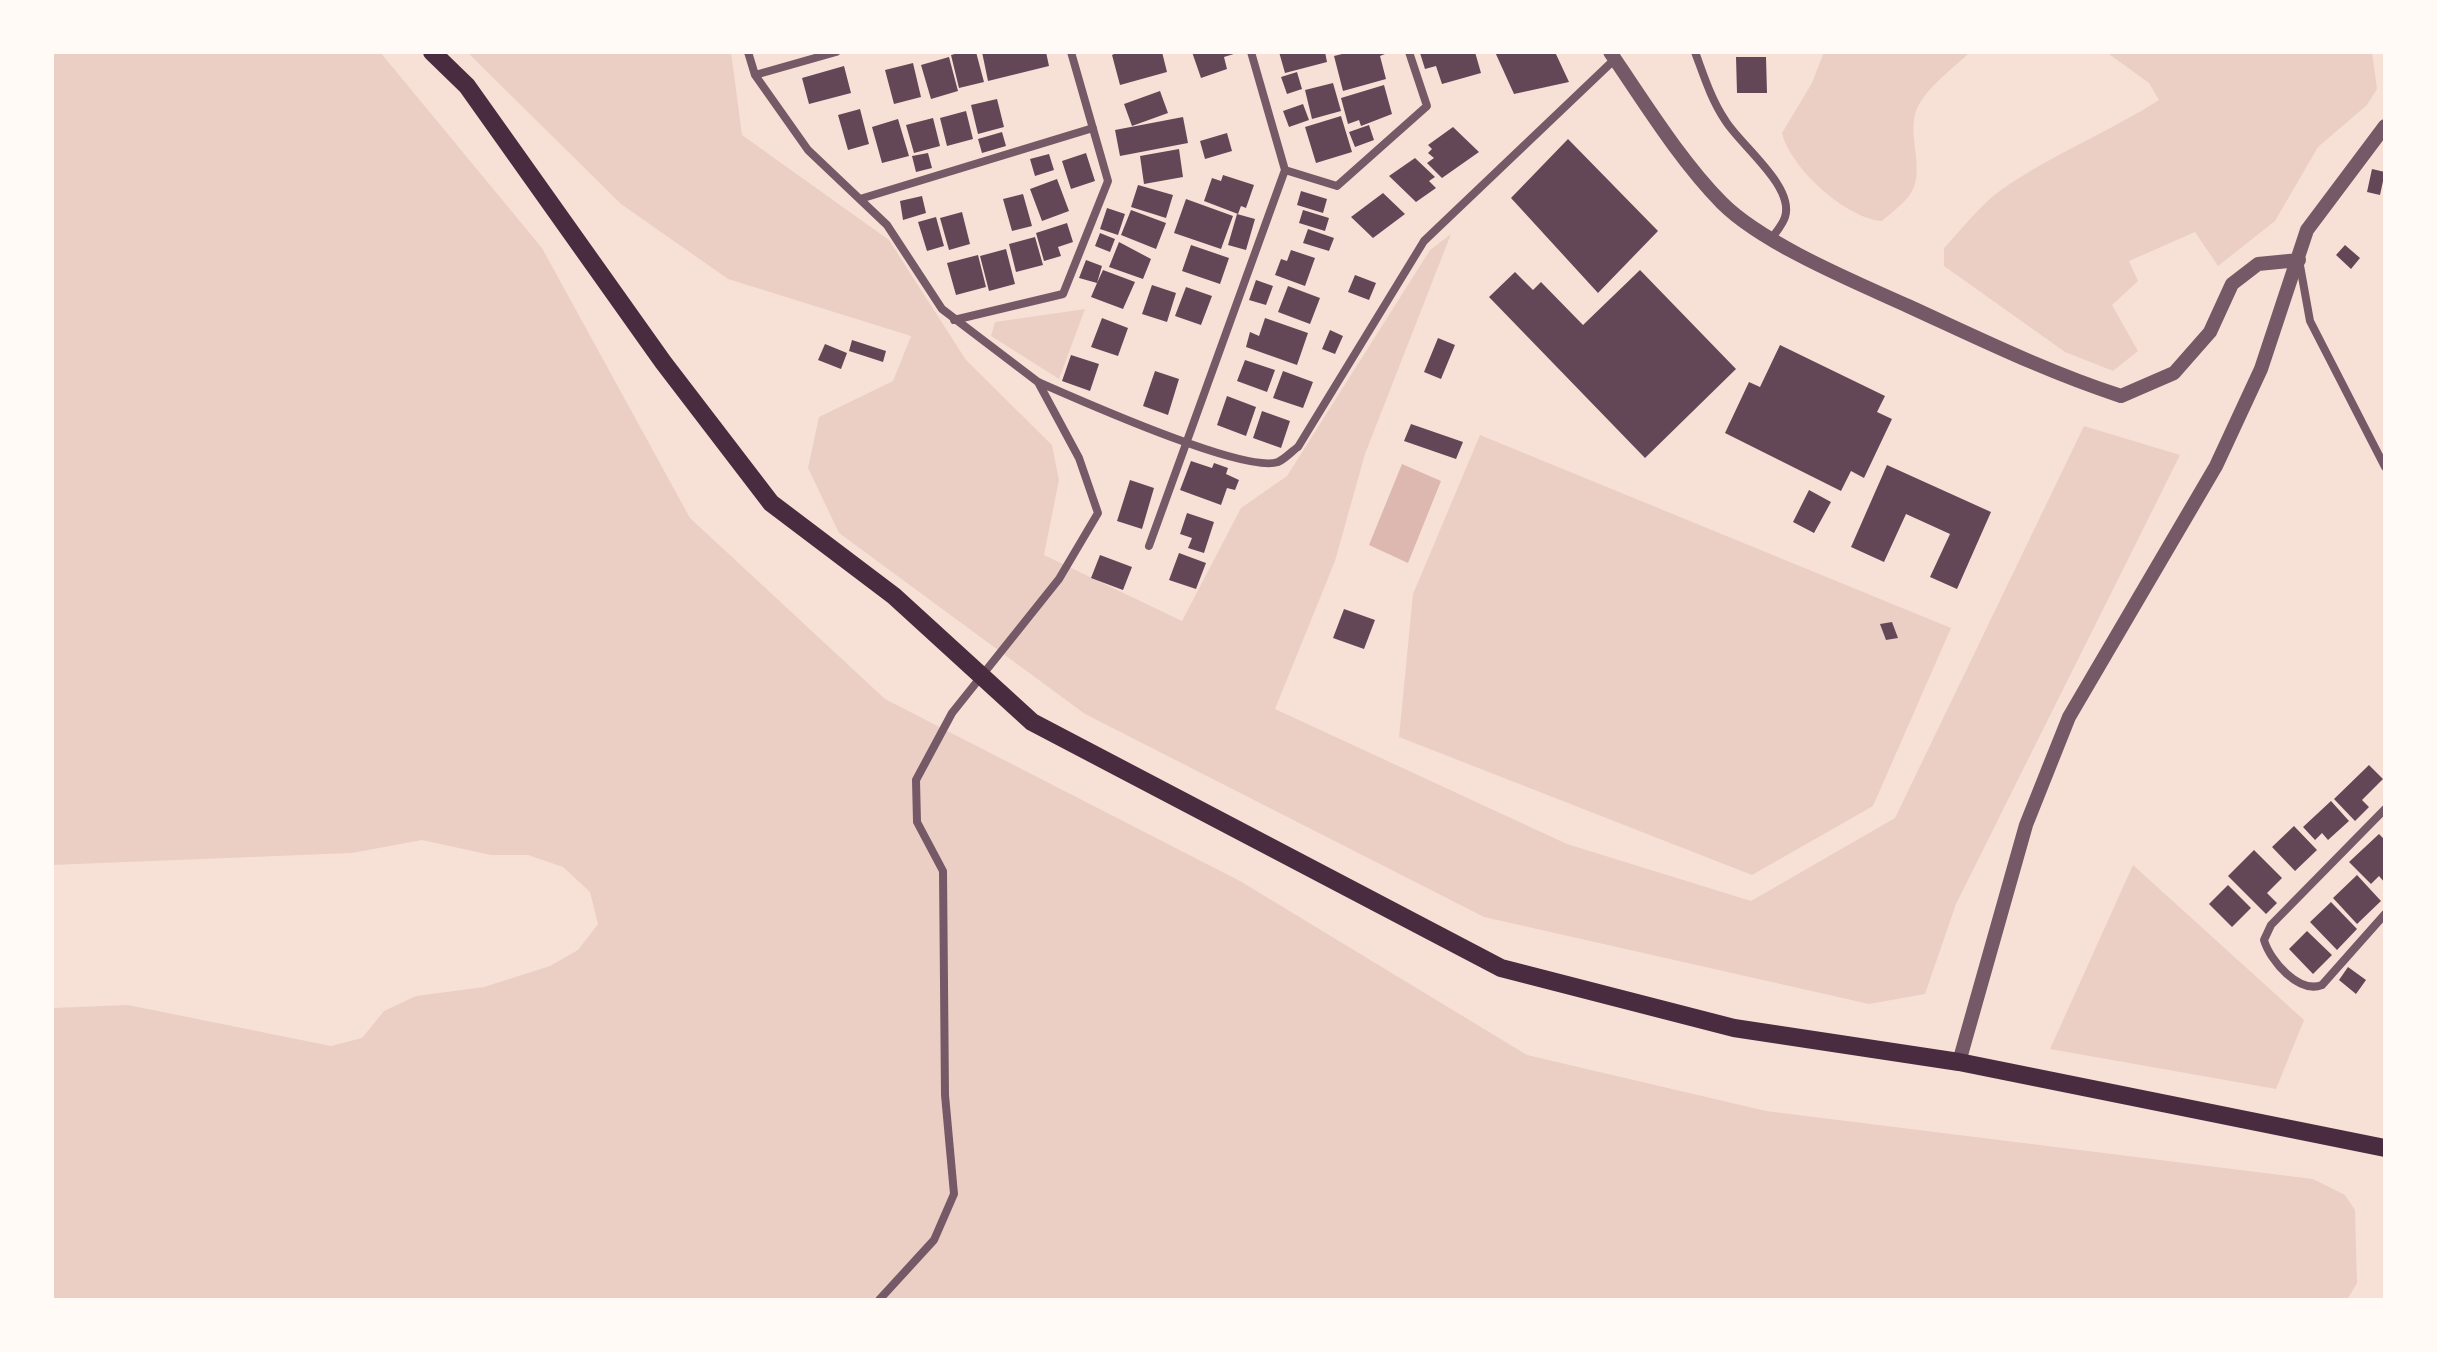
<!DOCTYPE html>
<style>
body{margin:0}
#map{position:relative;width:2437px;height:1352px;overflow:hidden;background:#f7e1d7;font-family:"Zilla Slab",serif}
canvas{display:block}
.frame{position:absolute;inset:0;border:54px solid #fffaf5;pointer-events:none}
</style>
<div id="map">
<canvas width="2437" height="1352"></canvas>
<div class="frame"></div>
</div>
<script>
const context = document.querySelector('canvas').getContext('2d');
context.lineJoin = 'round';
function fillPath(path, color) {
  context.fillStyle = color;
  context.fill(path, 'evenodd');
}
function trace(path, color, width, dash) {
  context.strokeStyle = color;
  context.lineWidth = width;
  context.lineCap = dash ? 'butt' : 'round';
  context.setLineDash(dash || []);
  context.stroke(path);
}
fillPath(new Path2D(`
 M52,52H380L542,248L690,518L885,699L1240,881L1527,1055L1766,1111L2313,1179L2345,1195L2355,1210L2357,1283L2347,1300H52V1008L128,1005L331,1046L362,1038L384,1011L416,996L484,987L550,966L578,950L598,924L590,892L563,867L528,855H491L422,840L352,853L52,865Z
 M467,52H731L742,135L889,240L966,360L1052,445L1059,480L1044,555L1182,621L1241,508L1287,476L1430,250L1451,234L1365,454L1335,561L1275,709L1567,844L1751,901L1895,818L2084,426L2180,455L1956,904L1925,994L1869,1004L1484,917L1085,714L839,533L808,468L819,417L893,381L911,336L728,279L621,204Z
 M1824,52H1970C1953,69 1925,88 1916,111C1907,138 1927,173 1909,196C1902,205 1891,213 1882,221C1847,219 1790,168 1782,133L1812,83Z
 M2106,52H2372L2377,89L2367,105L2318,147L2275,221L2218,266L2195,232L2129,261L2138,281L2112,305L2138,351L2113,371L2065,352L1944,266V248C1962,229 1980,205 2001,190C2051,155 2107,133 2159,100L2149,83Z
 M1085,309L1059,379L991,336L995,322Z
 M1480,435L1951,628L1873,806L1752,875L1399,737L1413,594Z
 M2133,865L2304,1020L2276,1089L2050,1049Z`), '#ebcfc5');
fillPath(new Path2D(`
 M1402,464L1441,481L1408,563L1369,545Z`), '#dcb8b0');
fillPath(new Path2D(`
 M962,52H976L984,82L959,88L951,55Z
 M982,52H1046L1049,66L988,81Z
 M1118,52H1162L1167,72L1120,85L1112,55Z
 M1192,52H1237V53L1224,57L1227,69L1201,78Z
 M1279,52H1325L1327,62L1285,73Z
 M1350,52H1390L1380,56L1386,79L1343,91L1334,56Z
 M1475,52L1481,73L1442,84L1436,66L1425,69L1420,53Z
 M1495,52H1555L1569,82L1514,94Z
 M949,57L958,91L931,99L921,65Z
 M1736,57H1766L1767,93H1737Z
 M913,63L921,97L894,104L885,70Z
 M844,66L851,93L809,104L802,78Z
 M1297,72L1302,89L1287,94L1281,77Z
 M1333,83L1341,111L1312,119L1305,90Z
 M1384,85L1392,114L1361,126L1359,120L1348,124L1341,98Z
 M1160,91L1168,113L1132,126L1124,104Z
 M997,99L1004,127L978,134L971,105Z
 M1303,104L1309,120L1289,127L1283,111Z
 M860,109L869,144L848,150L838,115Z
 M966,111L973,139L947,146L940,118Z
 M1341,116L1352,152L1316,163L1305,127Z
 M1183,117L1188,143L1120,156L1115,130Z
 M933,118L940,146L914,153L906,125Z
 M898,119L909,156L882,163L872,127Z
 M1369,125L1374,140L1355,147L1349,132Z
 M1453,127L1479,152L1442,178L1427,163L1434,158L1428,153L1432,149L1428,145Z
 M1002,132L1006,146L982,153L978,139Z
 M1227,133L1232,151L1205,159L1200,141Z
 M1568,139L1658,231L1598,293L1511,198Z
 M1179,149L1183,177L1144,184L1140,156Z
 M928,153L932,168L916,172L912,156Z
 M1086,153L1095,181L1071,189L1062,161Z
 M1049,154L1054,170L1035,176L1030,159Z
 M1415,158L1435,177L1429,181L1436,188L1416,202L1389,176Z
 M2372,169L2385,172L2380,195L2367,192Z
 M1223,175L1254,185L1246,208L1241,206L1238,214L1204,201L1212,178L1221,181Z
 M1057,179L1069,211L1042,221L1030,189Z
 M1138,185L1173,195L1166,218L1131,207Z
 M1301,191L1327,199L1323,213L1297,205Z
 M1383,193L1405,214L1373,238L1351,217Z
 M1023,194L1032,226L1012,231L1003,199Z
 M922,196L926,213L903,220L900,201Z
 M1186,199L1233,216L1221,249L1174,233Z
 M1107,208L1125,214L1118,235L1100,229Z
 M1131,210L1166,223L1156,249L1121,235Z
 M1303,210L1329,218L1325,231L1299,223Z
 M962,212L970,244L949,250L940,218Z
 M1237,214L1255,219L1246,250L1228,245Z
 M936,217L944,246L927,251L918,222Z
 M1067,223L1073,242L1058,247L1061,256L1044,261L1036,233Z
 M1308,229L1334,238L1329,251L1303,243Z
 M1100,233L1115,239L1110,252L1095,246Z
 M1035,237L1043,265L1016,272L1009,244Z
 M1119,242L1151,259L1143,279L1109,267Z
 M1191,245L1229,258L1220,284L1182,271Z
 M2345,245L2360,258L2351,269L2336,255Z
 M1006,249L1015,284L989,291L980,256Z
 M1291,250L1315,258L1305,286L1275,275L1281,259L1287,261Z
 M978,255L986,287L956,295L947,263Z
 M1086,260L1102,266L1097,283L1103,270L1135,282L1123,309L1091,297L1097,283L1079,278Z
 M1640,270L1736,369L1645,458L1489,297L1515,272L1533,290L1541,282L1583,325Z
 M1355,275L1376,283L1369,300L1348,292Z
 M1256,280L1273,286L1266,305L1249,300Z
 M1152,285L1176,293L1167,322L1142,314Z
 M1288,286L1320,298L1310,324L1278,312Z
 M1186,287L1212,296L1201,325L1175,316Z
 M1102,318L1128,328L1118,356L1091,347Z
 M1265,318L1308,333L1297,365L1246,347L1250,332L1259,336Z
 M1330,330L1343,336L1335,354L1322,349Z
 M1438,338L1455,345L1441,379L1424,372Z
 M852,340L886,351L883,362L849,351Z
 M825,344L847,353L841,369L818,360Z
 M1780,345L1885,396L1877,412L1892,419L1864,478L1851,471L1841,491L1725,433L1749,382L1760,387Z
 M1071,355L1099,364L1090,391L1062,381Z
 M1245,360L1275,370L1267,392L1237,381Z
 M1155,371L1179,379L1168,415L1143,406Z
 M1283,371L1313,382L1303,408L1273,398Z
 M1227,396L1256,407L1246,436L1217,425Z
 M1262,411L1290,421L1281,448L1253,438Z
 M1411,424L1463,442L1456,459L1404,441Z
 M1191,461L1212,468L1214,463L1228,468L1226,474L1239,480L1235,490L1227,488L1221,505L1180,490Z
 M1887,465L1991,512L1957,589L1930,577L1950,534L1906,514L1884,562L1851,547Z
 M1130,480L1154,488L1142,529L1117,521Z
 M1809,490L1831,502L1814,533L1793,522Z
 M1187,513L1214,522L1204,553L1188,548L1192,538L1180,534Z
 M1179,553L1206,563L1196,589L1169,580Z
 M1100,555L1132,567L1123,590L1091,578Z
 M1344,609L1375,620L1364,649L1333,638Z
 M1892,622L1898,638L1886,640L1880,624Z
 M2369,765L2383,779L2362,800L2369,807L2355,821L2334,799Z
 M2331,801L2349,821L2328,840L2322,833L2315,840L2303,827Z
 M2294,826L2317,850L2295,871L2272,847Z
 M2379,834L2385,840V883L2379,876L2371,884L2349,862Z
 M2254,850L2282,878L2267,893L2277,903L2266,914L2228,876Z
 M2357,875L2381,901L2357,924L2333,898Z
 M2228,885L2251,908L2232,927L2209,904Z
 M2331,902L2357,929L2337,950L2310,922Z
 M2307,931L2332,955L2313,974L2289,949Z
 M2348,967L2366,980L2356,994L2339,980Z`), '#644757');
trace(new Path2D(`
 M748,52L755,75L808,150L887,225L942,309L1038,382L1079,458L1098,513L1059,579L952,713L916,780L917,822L943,871L945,1095L954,1194L934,1240L879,1300
 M1251,52L1285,170
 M1695,52C1704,76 1711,99 1725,120C1739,144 1795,186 1785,217C1783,224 1776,232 1772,238
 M755,75L836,52
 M860,199L1093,128
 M2299,260L2310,321L2385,467
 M954,320L1063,294L1108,181L1071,52
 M1038,382C1077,399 1244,474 1278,462C1285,459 1292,451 1298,447L1424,241L1615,59
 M1149,546L1285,170L1337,186L1427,106L1409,52
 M2385,809L2271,925L2264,940C2270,961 2299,994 2322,985L2385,914`), '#755966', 8);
trace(new Path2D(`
 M1610,52C1645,103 1679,159 1722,203C1763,244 1855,282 1908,306C1978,338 2047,372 2121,396L2174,373L2210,332L2232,284L2258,264L2299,260
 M1959,1062L2026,825L2069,717L2216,466L2261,369L2307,230L2385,126`), '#755966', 14);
trace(new Path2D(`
 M432,52L467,86L663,362L771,503L894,596L1032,722L1501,968L1734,1028L1959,1062L2385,1148`), '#4a2c40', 18);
</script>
